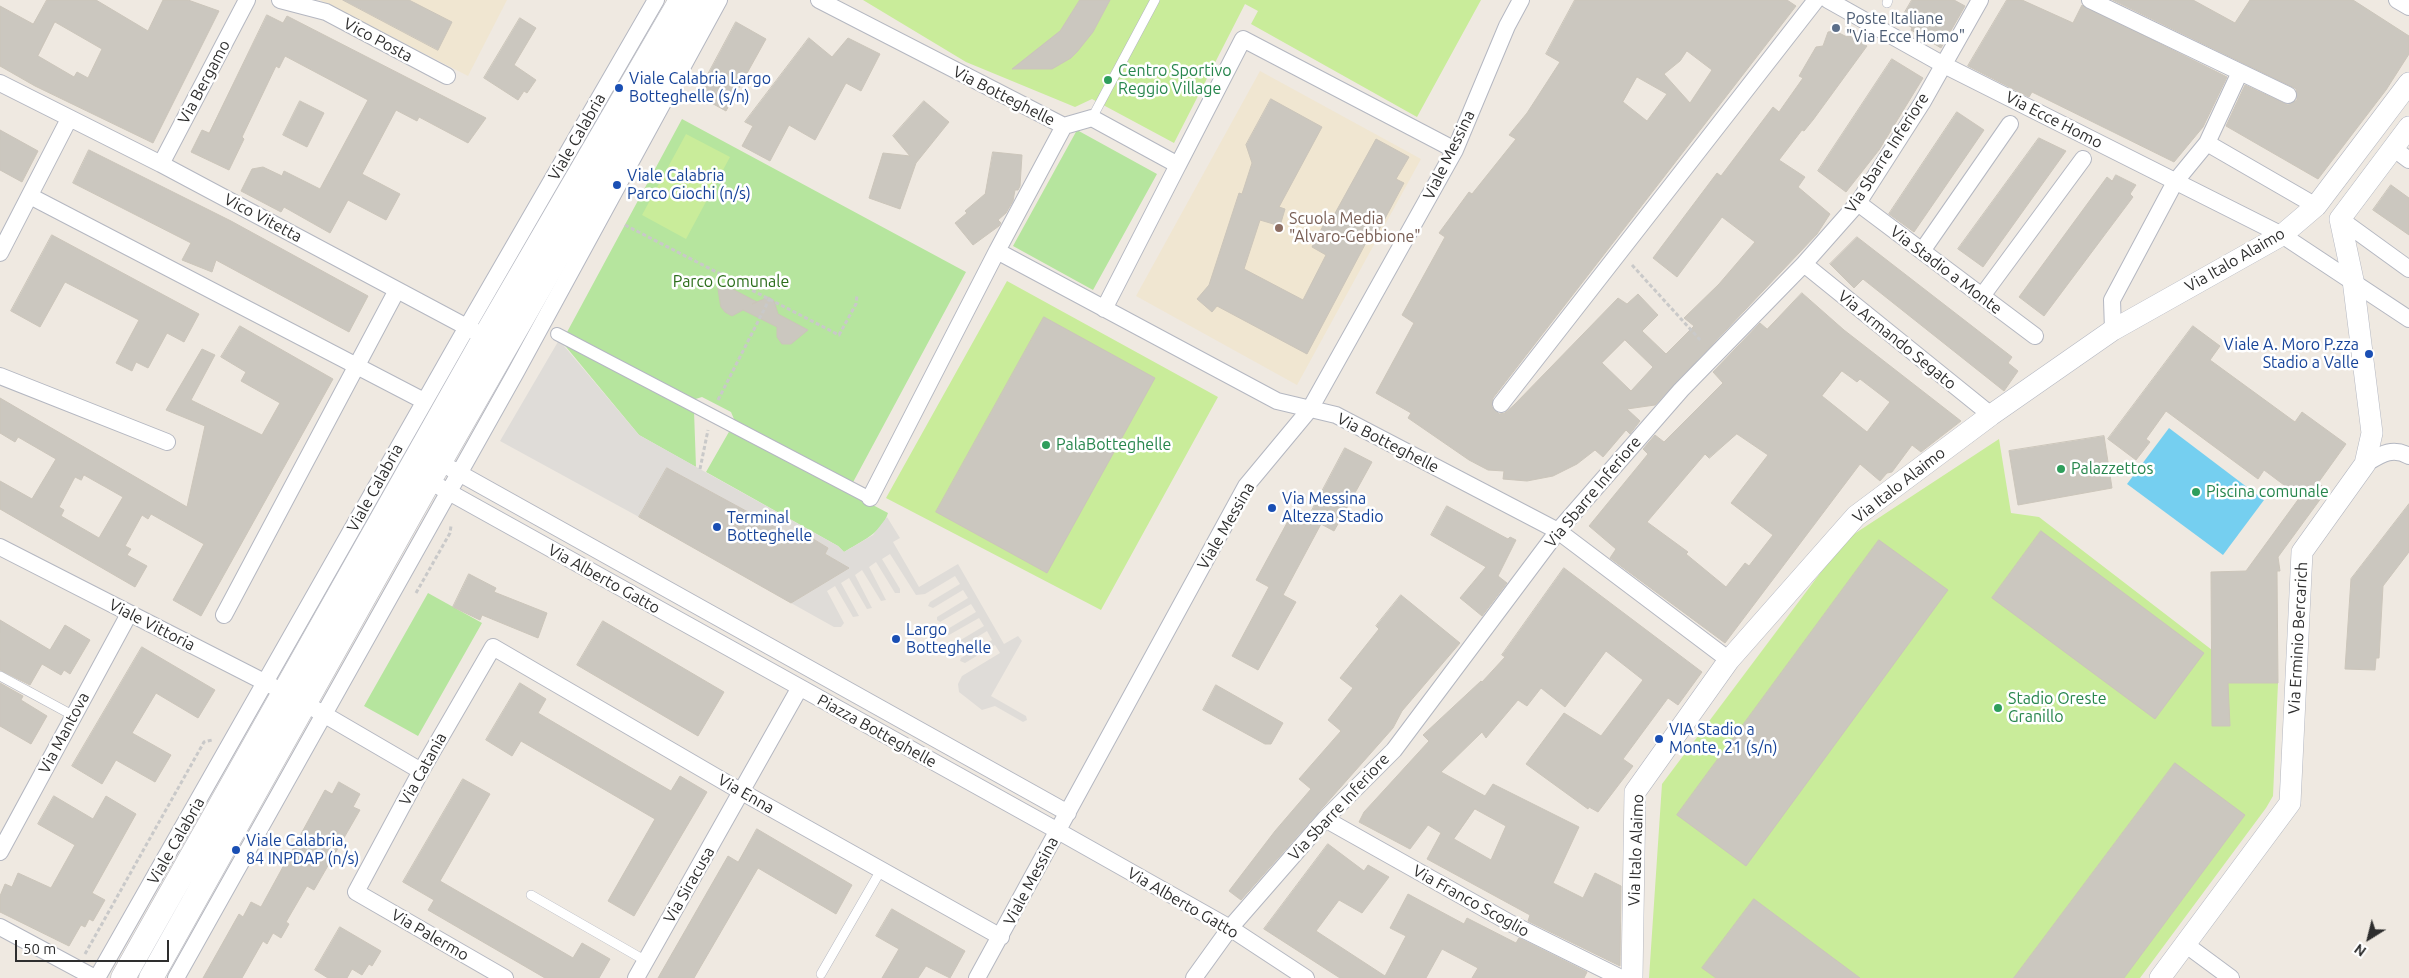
<!DOCTYPE html>
<style>
body{margin:0}
#map{position:relative;width:2409px;height:978px;overflow:hidden;background:#efe9e1;font-family:Ubuntu,sans-serif}
canvas{display:block}
.north{position:absolute;left:2344px;top:913px;width:50px;height:50px;-webkit-text-stroke:4px #fff;paint-order:stroke;rotate:216deg;font-size:14px;font-weight:700;line-height:20px;text-align:center;color:#2e2e2e}
.north::after{content:'';display:block;margin:auto;width:18px;height:22px;background:#2e2e2e;clip-path:polygon(50% 0,100% 100%,50% 72%,0 100%)}
.scale{position:absolute;left:15px;top:940px;width:154px;height:22px;box-sizing:border-box;border:2px solid #2e2e2e;border-top:0;padding-left:6px;font-size:15px;line-height:18px;white-space:nowrap;color:#2e2e2e;-webkit-text-stroke:4px #fff;paint-order:stroke}
</style>
<div id="map">
<canvas width="2409" height="978"></canvas>
<div class="north">N</div>
<div class="scale">50 m</div>
</div>
<script>
const context = document.querySelector('canvas').getContext('2d');
context.lineJoin = 'round';
function fillPath(path, color) {
  context.fillStyle = color;
  context.fill(path, 'evenodd');
}
function trace(path, color, width, dash) {
  context.strokeStyle = color;
  context.lineWidth = width;
  context.lineCap = dash ? 'butt' : 'round';
  context.setLineDash(dash || []);
  context.stroke(path);
}
function write(font, color, halo, rows, align = 'center') {
  context.font = font + ' Ubuntu,sans-serif';
  context.lineWidth = 5;
  context.setLineDash([]);
  context.textBaseline = 'middle';
  context.strokeStyle = halo;
  context.fillStyle = color;
  for (const [text, x, y, turn = 0] of rows) {
    context.save();
    context.translate(x, y);
    context.rotate((+turn || 0) * Math.PI / 180);
    context.textAlign = isNaN(turn) ? turn : align;
    if (halo) context.strokeText(text, 0, 0);
    context.fillText(text, 0, 0);
    context.restore();
  }
}
fillPath(new Path2D(`
 M320,0H507L468,76Z
 M1260,71L1421,159L1297,385L1136,296Z`), '#f0e6d1');
fillPath(new Path2D(`
 M682,119L966,272L851,486L736,424L731,412L702,397L689,401L566,334Z
 M1077,130L1157,174L1093,290L1013,246Z
 M562,342L694,411L696,467L639,435Z
 M730,430L888,513C882,533 860,542 844,552L838,546L706,472Z
 M428,593L482,623L418,736L364,706Z`), '#b6e59e');
fillPath(new Path2D(`
 M863,0H1481L1417,117L1251,24L1258,11L1245,4L1174,143L1092,99L1075,107L966,62Z
 M686,134L730,157L686,239L642,215Z
 M1007,281L1218,397L1101,610L886,498Z
 M1999,439L2011,513L2039,517L2212,650V683H2278L2273,796L2266,808L2140,978H1649L1662,784L1845,540Z`), '#c9ec9a');
fillPath(new Path2D(`
 M559,340L639,435L838,546L844,552L873,535L887,517L900,538L893,542L919,587L958,564L1004,644L1018,636L1022,641L991,696L1026,716L1027,720L1023,722L995,706L982,710L959,692L958,684L962,676L1000,653L995,645L965,663L960,661L961,658L992,640L987,631L956,650L953,648L954,644L984,626L979,618L949,635L944,633L946,630L976,612L971,604L940,622L937,620V617L968,598L963,590L933,608L928,606L930,602L960,584L955,576L925,594L916,595L890,554L882,559L900,589V593H895L876,562L869,567L886,600L881,601L862,570L855,575L872,608L867,609L849,578L841,583L859,616L853,617L835,586L827,591L844,623L841,627H834L791,603L848,568L825,554L828,548L810,537L807,544L667,468L639,517L500,441Z`), '#dfdcd8');
fillPath(new Path2D(`
 M2169,428L2264,500L2223,555L2127,484Z`), '#75cff0');
const building = new Path2D(`
 M47,0H96L148,31L163,0H188L219,11L153,143L35,86L0,66V6L33,24ZM55,22L102,49L88,78L77,72L74,77L38,56Z
 M343,0H409L452,22L438,50Z
 M1080,0H1110L1093,32L1077,52L1071,58L1052,69H1012L1060,31Z
 M1575,0H1787L1796,6L1493,398L1492,407L1499,414L1505,413L1514,405L1618,298L1627,304L1638,294L1658,315L1642,331L1666,354L1694,326L1684,318L1719,284L1755,242L1722,217L1677,277L1653,258L1717,173L1721,176L1773,107L1779,112L1803,78L1799,76L1816,47L1823,46L1828,32L1835,31L1847,37L1848,35L1867,46L1813,120L1804,131L1802,130L1779,160L1805,177L1798,187L1830,214L1817,234L1655,405L1627,409L1640,421L1630,434L1626,430L1603,457L1595,450L1577,464L1553,476L1527,481L1503,479L1504,471L1488,470L1469,460L1408,418L1411,413L1376,393L1414,323L1402,315L1445,237L1439,233L1469,192L1472,194L1516,139L1509,135L1527,113L1560,62L1546,54ZM1687,51L1712,70L1690,103L1664,74L1680,61ZM1637,77L1667,94L1647,121L1623,102ZM1625,340L1653,367L1631,391L1602,363Z
 M1912,0H1954L1965,6L1941,48L1911,30L1912,28L1901,19Z
 M2007,0H2022L2073,23L2082,5L2227,77L2203,127L2174,162L2032,92L2029,97L1968,66Z
 M2113,0H2193L2235,23L2250,0H2353L2409,36V54L2386,90L2318,179L2226,126L2245,85L2288,105L2297,100L2296,89Z
 M267,15L283,23L287,16L486,118L468,143L419,117L417,121L396,110L362,174L400,194L386,220L348,200L330,233L284,207L281,212L241,191L252,169L263,167L282,176L284,171L320,189L368,100L285,56L279,68L276,66L242,137L244,139L229,170L191,152L202,130L209,133Z
 M520,18L536,28L514,65L536,80L527,93L524,91L518,100L484,78Z
 M736,22L766,39L726,111L697,95Z
 M809,38L832,57L848,38L880,54L861,91L846,83L815,140L789,125L770,161L742,146L753,126L745,122Z
 M1892,59L1923,78L1879,150L1846,192L1818,171Z
 M1271,99L1322,127L1279,207L1285,209L1280,226L1260,220L1244,269L1303,300L1326,255L1312,247L1324,224L1328,226L1376,139L1409,157L1396,179L1404,183L1374,239L1369,237L1307,354L1217,306L1212,312L1197,299L1209,285L1239,193L1242,194L1252,163L1246,145Z
 M300,101L324,113L307,147L283,135Z
 M924,101L949,122L916,163L900,209L869,198L883,153L910,156L893,136Z
 M1957,112L1984,130L1914,232L1889,214Z
 M0,130L38,151L22,182L0,170Z
 M2039,138L2066,151L1983,267L1958,249Z
 M89,150L231,221L368,296L349,332L216,260L212,272L182,260L191,243L73,183Z
 M993,152L1022,155L1020,186L1018,190H1015L1013,201L1006,213L998,220L1001,223L999,226L973,245L955,223L967,213L965,211L985,194Z
 M2116,175L2136,185L2130,194L2133,197L2044,316L2019,297L2107,177L2112,181Z
 M2391,185L2409,198V235L2373,210Z
 M52,235L199,314L184,342L167,333L148,368L136,362L132,371L116,363L139,320L65,282L40,327L11,311Z
 M1857,237L2012,357L2008,363L2018,371L2004,391L1863,279L1854,288L1830,264Z
 M717,281L757,302L752,304L769,297L774,301L778,314L808,330L791,344H782L777,337V327L743,310L732,316L725,312L721,307Z
 M1802,293L1844,330L1961,421L1921,452L1912,445L1892,472L1887,473L1880,481L1860,464L1725,643L1610,558L1616,549L1589,526L1648,454L1643,449L1655,435L1664,442L1723,383L1713,372L1760,323L1767,329ZM1842,371L1857,382L1860,379L1890,402L1867,432L1822,396ZM1737,434L1768,455L1731,503L1773,535L1749,566L1745,563L1726,587L1686,554L1688,552L1647,522L1705,454L1709,458Z
 M1044,317L1155,378L1047,573L936,512Z
 M240,326L333,379L201,616L173,600L204,544L151,514L148,519L142,515L125,546L131,549L127,555L147,566L135,587L0,509V481L32,499L56,459L18,437L15,442L0,433V398L187,507L205,426L166,410L202,349L215,355L191,400L262,435L280,403L241,381L246,372L221,357ZM84,475L123,497L99,538L61,516L64,510L59,507L75,477L81,480Z
 M2193,326L2220,346L2210,360L2295,422L2302,412L2346,444L2318,483L2327,490L2278,557L2280,571H2277L2278,683H2228L2230,726H2212L2211,572L2246,571L2300,497L2264,470L2258,479L2166,411L2146,439L2150,442L2136,460L2108,439Z
 M2104,436L2112,488L2018,505L2009,451Z
 M1345,448L1372,462L1334,531L1321,524L1283,595L1296,602L1258,670L1232,656L1269,587L1256,580L1294,510L1313,520L1308,518Z
 M667,468L807,544L810,537L828,548L825,554L849,568L791,603L639,517Z
 M2409,504V552L2383,586L2379,658H2376L2375,670L2345,669L2351,579Z
 M1447,506L1508,539L1510,537L1516,540L1498,576L1507,583L1482,616L1460,598L1486,567L1431,535Z
 M2041,531L2204,653L2155,719L1992,598Z
 M1879,540L1948,590L1746,866L1677,815Z
 M1564,568L1702,672L1678,705L1668,698L1623,759L1633,766L1598,812L1589,807L1588,809L1526,764L1564,713L1601,736L1643,680L1606,651L1565,707L1541,688L1527,706L1518,700L1486,738L1482,732L1441,772L1485,796L1493,784L1579,827L1553,883L1583,898L1595,873L1621,886L1620,966L1528,921L1530,915L1427,859L1441,833L1428,825L1410,849L1359,822L1364,812L1429,741L1423,735L1481,681L1482,682L1505,657L1502,655ZM1475,809L1506,826L1491,860L1454,839Z
 M469,574L496,588L494,592L547,613L538,638L482,615L480,620L453,607Z
 M1401,595L1460,643L1402,711L1393,728L1241,900L1229,891L1275,831L1311,789L1299,779L1341,731L1328,720L1353,688L1340,678L1379,629L1376,626Z
 M0,620L50,650L65,625L90,640L70,674L64,670L61,675L42,664L30,685L0,670Z
 M603,621L724,692L698,736L577,665Z
 M142,647L215,690L198,718L156,693L132,733L171,755L155,782L116,760L102,784L72,766Z
 M0,683L23,696L21,700L47,716L31,744L0,726Z
 M520,683L546,699L538,713L633,769L671,791L680,776L707,792L634,916L608,901L655,819L521,741L512,756L486,740Z
 M1216,685L1283,723L1271,744H1265L1203,710Z
 M2175,763L2245,815L2124,978H2014Z
 M463,779L490,794L440,881L573,958L582,943L610,959L599,978H545L428,910L434,900L403,882Z
 M339,782L360,794L353,807L360,810L314,890L307,886L286,922L289,924L281,938L273,933L267,944L263,941L242,978H203L239,914L243,917L251,902L261,907L325,790L332,794Z
 M54,796L93,819L106,796L136,814L92,893L105,900L93,921L89,919L85,927L81,925L69,946L0,912V896L5,884L12,887L18,873L51,888L75,845L38,824Z
 M757,829L852,885L836,914L758,868L694,978H658L728,856L738,862Z
 M1328,844L1364,871L1368,865L1389,877L1362,913L1339,900L1316,931L1385,976L1406,936L1390,928L1408,894L1464,924L1467,918L1516,943L1519,938L1587,972L1584,978H1472L1478,968L1442,949L1426,978H1340L1264,929Z
 M1754,899L1860,978H1716L1702,968Z
 M892,909L965,951L950,978L926,966L918,978H882L899,949L876,936Z
 M340,927L381,951L372,966L369,964L362,975L352,969L347,978H328L315,970Z`);
fillPath(building, '#cbc7bf');
trace(building, '#cbc5ba', 1);
const service = new Path2D(`
 M1887,3L1888,0
 M1092,118L1155,0
 M0,676L74,716
 M531,895L646,961
 M821,974L881,870`);
const pedestrian = new Path2D(`
 M557,334L870,498`);
const minor = new Path2D(`
 M280,0L326,12L447,76
 M819,0L1064,126L997,251L1277,401L1336,415L1558,531L1729,660
 M1828,0L1942,64L2282,235L2409,319
 M2090,0L2288,95
 M2397,0L2409,7
 M0,83L161,164L476,332
 M1064,126L1092,118L1178,165L1104,309
 M2207,143L2240,72
 M2393,148L2409,160
 M161,164L247,0
 M1178,165L1243,39L1455,150
 M30,196L424,401
 M1858,203L2035,336
 M2340,219L2409,269
 M1922,251L2010,124
 M0,253L69,119
 M1804,264L1991,415
 M1982,296L2083,159
 M2113,330L2112,300L2175,182L2207,143L2316,206
 M0,376L167,442
 M1501,404L1816,0
 M2365,464C2380,455 2392,446 2409,456
 M450,468L1068,813
 M438,486L1058,831L1230,928L1306,978
 M870,498L997,251
 M0,547L276,688
 M224,615L397,290
 M313,708L421,771
 M1325,819L1510,923L1621,978
 M0,852L129,614
 M0,927L95,978
 M2185,944L2231,978
 M97,978L459,341L656,0
 M176,978L516,372L719,0
 M505,978L356,892L421,771L493,647L742,792L1001,937
 M636,978L799,689
 M977,978L1246,486L1310,409L1455,150L1507,26L1521,0
 M1194,978L1230,928L1325,819L1394,750L1558,531L1681,390L1804,264L1858,203L1922,103L1980,0`);
const tertiary = new Path2D(`
 M2340,219L2409,127
 M1632,978L1635,792L1729,660L1856,516L1991,415L2113,330L2282,235L2316,206L2409,83
 M2160,978L2290,803L2302,552L2365,464L2372,433L2353,280L2340,219`);
const secondary = new Path2D(`
 M123,978L485,337L681,0
 M151,978L429,481L704,0`);
trace(service, '#b4b7c1', 10);
trace(pedestrian, '#b4b7c1', 14);
trace(minor, '#b4b7c1', 18);
trace(tertiary, '#b4b7c1', 22);
trace(secondary, '#b4b7c1', 25);
trace(new Path2D(`
 M625,225L839,335L856,304L857,295
 M1632,265L1702,342
 M718,400L770,298
 M700,469L708,430
 M416,593L450,533L451,526
 M85,954L204,742L212,740`), '#c9c9c9', 3, [4, 2.5]);
trace(service, '#fff', 9);
trace(pedestrian, '#fff', 12);
trace(minor, '#fff', 16);
trace(tertiary, '#fff', 21);
trace(secondary, '#fff', 24);
for (const [x, y, r, color] of [
 [1836,28,5,"#5c6f8a"],
 [1108,80,5,"#2e9e5b"],
 [619,88,5,"#1a4fb4"],
 [617,185,5,"#1a4fb4"],
 [1279,228,5,"#8d6e63"],
 [2369,354,5,"#1a4fb4"],
 [1046,445,5,"#2e9e5b"],
 [2061,469,5,"#2e9e5b"],
 [2196,492,5,"#2e9e5b"],
 [1272,508,5,"#1a4fb4"],
 [717,527,5,"#1a4fb4"],
 [896,639,5,"#1a4fb4"],
 [1998,708,5,"#2e9e5b"],
 [1659,739,5,"#1a4fb4"],
 [236,850,5,"#1a4fb4"]
]) {
  const dot = new Path2D();
  dot.arc(x, y, r, 0, 2 * Math.PI);
  context.fillStyle = color;
  context.fill(dot);
  trace(dot, '#fff', 2);
}
write('16px', '#4e5e75', '#fff', [
 ["Poste Italiane",1846,19],
 ["\"Via Ecce Homo\"",1846,37]
], 'left');
write('16px', '#2e2e2e', '#fff', [
 ["Vico Posta",378,40,28],
 ["Via Bergamo",204,82,-62],
 ["Via Botteghelle",1004,96,27],
 ["Via Ecce Homo",2054,120,27],
 ["Viale Calabria",577,137,-60],
 ["Via Sbarre Inferiore",1887,153,-57],
 ["Viale Messina",1449,155,-64],
 ["Vico Vitetta",263,218,28],
 ["Via Italo Alaimo",2235,260,-30],
 ["Via Stadio a Monte",1946,270,37],
 ["Via Armando Segato",1897,340,39],
 ["Via Botteghelle",1388,443,27],
 ["Via Italo Alaimo",1899,485,-38],
 ["Viale Calabria",375,488,-61],
 ["Via Sbarre Inferiore",1593,492,-50],
 ["Viale Messina",1226,526,-60],
 ["Via Alberto Gatto",604,579,29],
 ["Viale Vittoria",152,625,27],
 ["Via Erminio Bercarich",2298,638,-87],
 ["Piazza Botteghelle",877,731,29],
 ["Via Mantova",64,733,-62],
 ["Via Catania",423,769,-61],
 ["Via Enna",746,794,30],
 ["Via Sbarre Inferiore",1339,807,-47],
 ["Viale Calabria",176,841,-60],
 ["Via Italo Alaimo",1636,850,-88],
 ["Viale Messina",1031,881,-62],
 ["Via Siracusa",689,885,-60],
 ["Via Franco Scoglio",1471,901,29],
 ["Via Alberto Gatto",1183,903,30],
 ["Via Palermo",430,935,30]
]);
write('16px', '#27864d', '#fff', [
 ["Centro Sportivo",1118,71],
 ["Reggio Village",1118,89],
 ["PalaBotteghelle",1056,445],
 ["Palazzettos",2071,469],
 ["Piscina comunale",2206,492],
 ["Stadio Oreste",2008,699],
 ["Granillo",2008,717]
], 'left');
write('16px', '#164399', '#fff', [
 ["Viale Calabria Largo",629,79],
 ["Botteghelle (s/n)",629,97],
 ["Viale Calabria",627,176],
 ["Parco Giochi (n/s)",627,194],
 ["Viale A. Moro P.zza",2359,345,"right"],
 ["Stadio a Valle",2359,363,"right"],
 ["Via Messina",1282,499],
 ["Altezza Stadio",1282,517],
 ["Terminal",727,518],
 ["Botteghelle",727,536],
 ["Largo",906,630],
 ["Botteghelle",906,648],
 ["VIA Stadio a",1669,730],
 ["Monte, 21 (s/n)",1669,748],
 ["Viale Calabria,",246,841],
 ["84 INPDAP (n/s)",246,859]
], 'left');
write('16px', '#785e54', '#fff', [
 ["Scuola Media",1289,219],
 ["\"Alvaro-Gebbione\"",1289,237]
], 'left');
write('16px', '#2c6e1b', '#fff', [
 ["Parco Comunale",731,282]
]);
</script>
